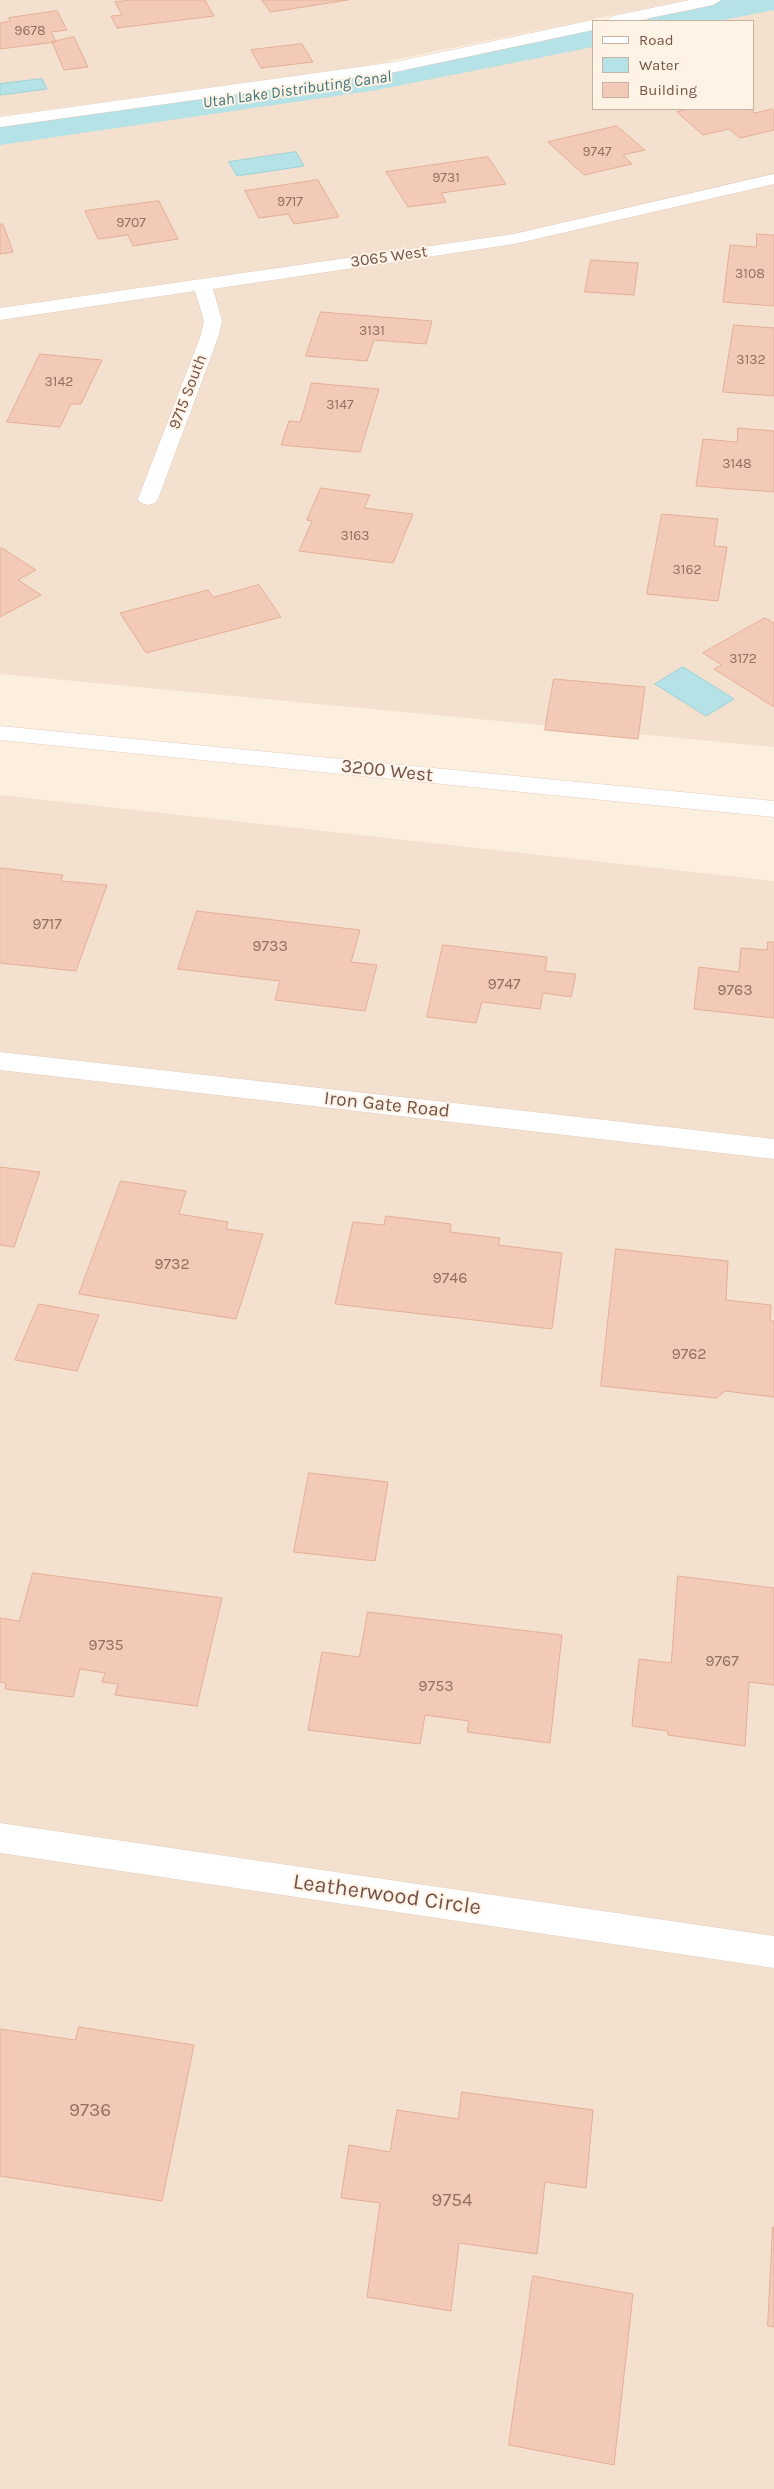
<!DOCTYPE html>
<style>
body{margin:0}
#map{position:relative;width:774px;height:2489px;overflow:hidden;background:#fcefdf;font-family:Karla,sans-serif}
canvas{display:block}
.legend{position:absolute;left:592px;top:20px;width:162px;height:90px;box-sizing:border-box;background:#fff3e6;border:1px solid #c7b3a6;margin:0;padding:6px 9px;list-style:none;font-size:15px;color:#735347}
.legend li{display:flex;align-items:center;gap:10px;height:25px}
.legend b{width:25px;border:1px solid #c7b3a6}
</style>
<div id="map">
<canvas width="774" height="2489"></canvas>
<ul class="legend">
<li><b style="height:6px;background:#fff"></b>Road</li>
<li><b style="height:14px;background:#b4e2e6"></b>Water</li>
<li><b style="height:14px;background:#f2cab7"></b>Building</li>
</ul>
</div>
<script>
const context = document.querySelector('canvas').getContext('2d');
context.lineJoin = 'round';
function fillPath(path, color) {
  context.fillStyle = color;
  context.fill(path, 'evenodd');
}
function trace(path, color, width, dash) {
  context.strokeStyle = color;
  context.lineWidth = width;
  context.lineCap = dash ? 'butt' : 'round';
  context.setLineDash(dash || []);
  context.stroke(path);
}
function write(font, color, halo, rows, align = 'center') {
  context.font = font + ' Karla,sans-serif';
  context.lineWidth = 4;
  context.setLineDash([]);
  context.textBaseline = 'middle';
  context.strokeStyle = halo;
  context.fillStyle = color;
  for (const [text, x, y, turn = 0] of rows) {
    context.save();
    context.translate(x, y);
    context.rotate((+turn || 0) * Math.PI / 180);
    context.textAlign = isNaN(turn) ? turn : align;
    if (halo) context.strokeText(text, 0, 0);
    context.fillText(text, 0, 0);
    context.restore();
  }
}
fillPath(new Path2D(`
 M0,0H685L359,67L0,116Z
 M774,9V747L0,674V142L393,86L593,45V109H753V21H713Z
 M0,795L774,881V2489H0Z`), '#f4e0ce');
const water = new Path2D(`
 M42,79L47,89L0,95V84Z
 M296,152L304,166L237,176L229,162Z
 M683,667L734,699L706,716L655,684Z`);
fillPath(water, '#b4e2e6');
trace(water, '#9ad3d8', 1);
fillPath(new Path2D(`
 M716,0H774V10L718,21H647L652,13Z
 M593,25V47L377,90L0,145V121L377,68Z`), '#b4e2e6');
const building = new Path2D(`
 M132,0H205L214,16L117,28L111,16L122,15L115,2Z
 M262,0H348L271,12Z
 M57,11L67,30L51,32L56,42L0,49V23L10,21L9,18Z
 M74,37L88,67L64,70L52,42Z
 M302,44L313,62L261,68L251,50Z
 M690,109H750L755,113L772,109L774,111V130L740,138L729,129L703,135L677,112Z
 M617,126L645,150L623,155L632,164L584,175L548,142Z
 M488,157L506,184L441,193L446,202L408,207L386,172Z
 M318,180L339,217L294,224L288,214L259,218L245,191Z
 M159,201L178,239L133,246L128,235L98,239L85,211Z
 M3,224L13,252L0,254V225Z
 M757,234L774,235V306L723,302L730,245L756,247Z
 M591,260L638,263L634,295L585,292Z
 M321,312L432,321L426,344L374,340L367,361L306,356Z
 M734,325L774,328V396L723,392Z
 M40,354L102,360L81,404H71L60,427L7,422Z
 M312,383L379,389L360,452L281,445L289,421L300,422Z
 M738,428L774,431V492L696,486L703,439L737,442Z
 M321,488L370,495L364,508L413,514L393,563L299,551L312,521L307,520Z
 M662,514L718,519L714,546L727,547L718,601L647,594Z
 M2,548L36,570L18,580L41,595L0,617V549Z
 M259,585L281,617L146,653L120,613L208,590L213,597Z
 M765,618L774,623V707L714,669L722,665L703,653Z
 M554,679L645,687L638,739L545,730Z
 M0,868L63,875L61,881L107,885L76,971L0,963Z
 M197,911L360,930L351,962L377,965L365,1011L275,1000L280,981L178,969Z
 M768,942H774V1018L694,1009L699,967L739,972L741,948L767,950Z
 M443,945L547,957L545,971L576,974L571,997L543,993L540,1009L482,1002L476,1023L427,1017Z
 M0,1167L40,1172L14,1247L0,1245Z
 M121,1181L186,1191L179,1214L228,1222L226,1229L263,1234L236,1319L79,1294Z
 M386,1216L451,1224L450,1232L500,1238L498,1245L562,1253L552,1329L335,1304L353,1222L384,1225Z
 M616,1249L728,1261L726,1300L771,1305L770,1321H774V1397L725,1391L716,1398L601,1386Z
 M39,1304L99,1315L77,1371L15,1360Z
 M309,1473L388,1482L375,1561L294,1552Z
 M33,1573L222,1598L197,1706L115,1695L118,1684L102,1682L105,1673L80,1669L73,1697L5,1689L6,1683L0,1682V1618L19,1621Z
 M678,1576L774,1588V1685L749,1682L745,1746L668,1735V1731L632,1726L639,1659L671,1663Z
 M368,1612L562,1635L550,1743L467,1732L469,1721L425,1715L420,1744L308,1730L322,1652L359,1657Z
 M79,2027L194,2045L162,2201L0,2176V2029L75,2040Z
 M462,2092L593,2110L586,2188L545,2182L537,2254L459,2243L451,2311L367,2297L380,2203L341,2198L349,2145L390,2152L397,2110L458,2119Z
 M773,2227H774V2327L768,2326Z
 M533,2276L633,2294L614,2465L509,2445Z`);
fillPath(building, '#f2cab7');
trace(building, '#e5af97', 1);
const minor = new Path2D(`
 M690,0H721L713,5L635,21H605L613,16Z
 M593,20L597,21H593V30L395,72L0,127V117L395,62Z
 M774,174V184L514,244L213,289L222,321L219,335L158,499L155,503L148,505L141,503L138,499L201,335L204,321L195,291L0,320V308L514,234Z
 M0,726L774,801V817L0,740Z
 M0,1052L774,1139V1159L0,1070Z
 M0,1823L774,1936V1968L0,1853Z`);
trace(minor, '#e2ccbf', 1);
fillPath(minor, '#fff');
write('14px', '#937163', null, [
 ["9678",30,31],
 ["9747",597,152],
 ["9731",446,178],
 ["9717",290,202],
 ["9707",131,223],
 ["3108",750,274],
 ["3131",372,331],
 ["3132",751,360],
 ["3142",59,382],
 ["3147",340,405],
 ["3148",737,464],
 ["3163",355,536],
 ["3162",687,570],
 ["3172",743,659]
]);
write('italic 16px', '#3b7479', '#fff3e6', [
 ["Utah Lake Distributing Canal",297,90,-8]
]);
write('16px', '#735347', '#fff3e6', [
 ["3065 West",389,257,-8],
 ["9715 South",188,392,-69]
]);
write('16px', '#937163', null, [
 ["9717",47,924],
 ["9733",270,946],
 ["9747",504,984],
 ["9763",735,990],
 ["9732",172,1264],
 ["9746",450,1278],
 ["9762",689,1354],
 ["9735",106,1645],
 ["9767",722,1661],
 ["9753",436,1686]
]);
write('19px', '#735347', '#fff3e6', [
 ["3200 West",387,771,6],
 ["Iron Gate Road",387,1105,6]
]);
write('19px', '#937163', null, [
 ["9736",90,2111],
 ["9754",452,2201]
]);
write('22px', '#735347', '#fff3e6', [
 ["Leatherwood Circle",387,1895,8]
]);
</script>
